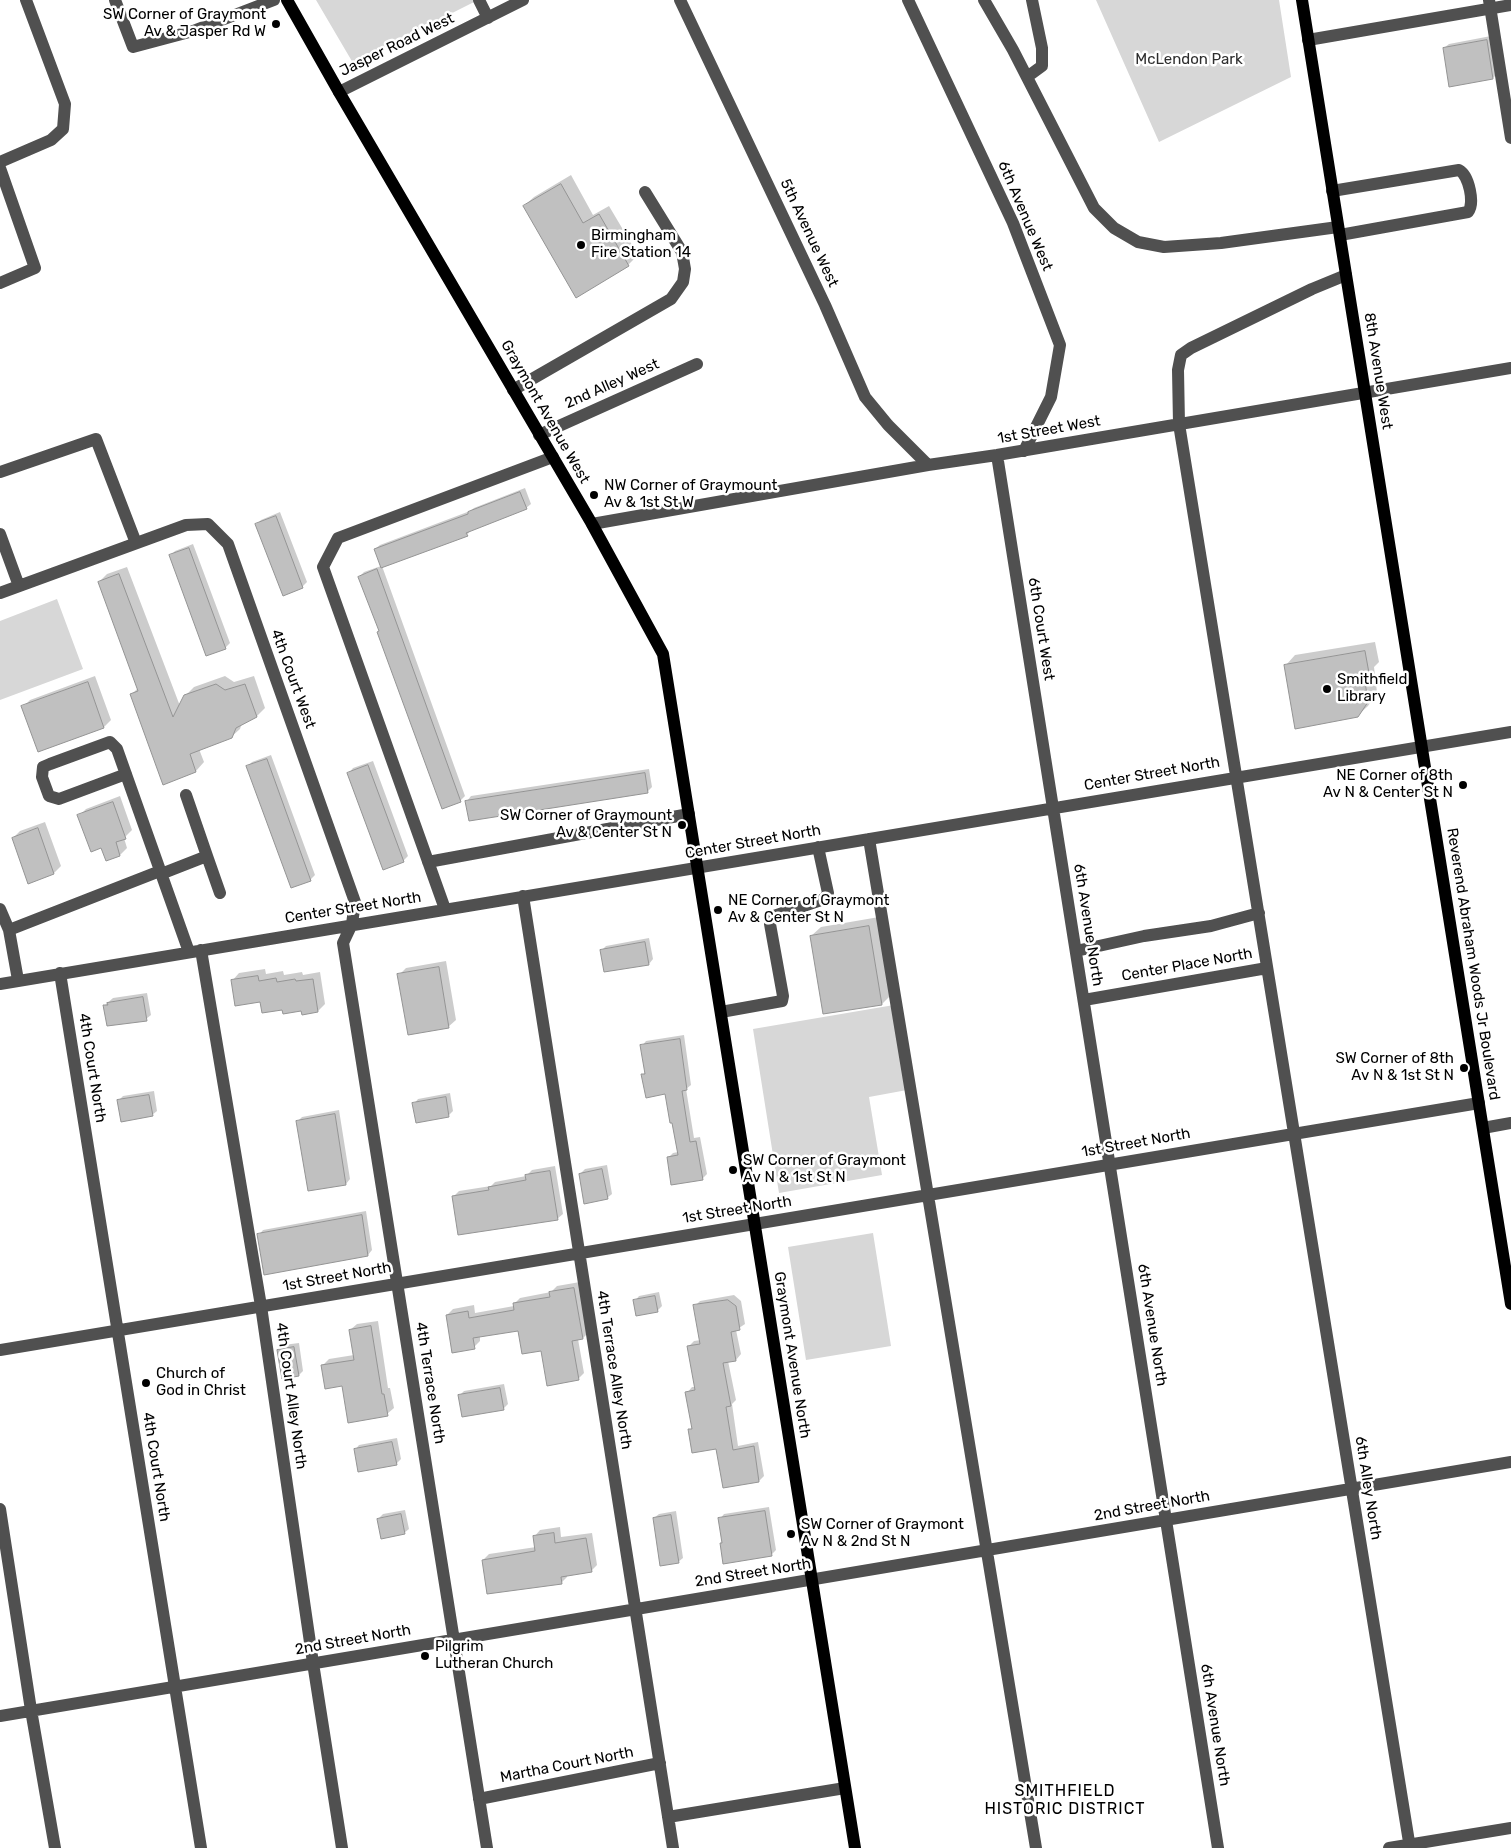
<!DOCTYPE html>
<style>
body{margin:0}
canvas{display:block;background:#fff}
</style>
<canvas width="1511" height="1848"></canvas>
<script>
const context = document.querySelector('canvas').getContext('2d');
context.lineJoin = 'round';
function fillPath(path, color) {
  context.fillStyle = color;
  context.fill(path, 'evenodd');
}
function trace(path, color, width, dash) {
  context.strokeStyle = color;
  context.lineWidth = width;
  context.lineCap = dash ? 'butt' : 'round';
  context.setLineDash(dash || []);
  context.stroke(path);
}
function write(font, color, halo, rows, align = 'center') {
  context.font = font + ' Rubik,sans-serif';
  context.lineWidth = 5;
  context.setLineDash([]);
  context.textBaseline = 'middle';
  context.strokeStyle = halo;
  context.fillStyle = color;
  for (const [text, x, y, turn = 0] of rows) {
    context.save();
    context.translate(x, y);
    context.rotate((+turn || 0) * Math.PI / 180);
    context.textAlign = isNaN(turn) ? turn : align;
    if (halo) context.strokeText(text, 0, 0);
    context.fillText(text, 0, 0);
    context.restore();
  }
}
fillPath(new Path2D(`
 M316,0H478L353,63Z
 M1096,0H1279L1291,77L1159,142Z
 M57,599L83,669L0,700V621Z
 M894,1005L907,1090L869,1097L882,1175L779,1193L753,1029Z
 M873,1233L891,1346L806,1360L788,1247Z`), '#d7d7d7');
fillPath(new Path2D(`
 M1491,36L1497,74L1493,78L1444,48L1449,44Z
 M571,175L593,215L609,206L638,255L628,265L524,206L534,197Z
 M525,488L531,504L526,508L471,530L467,535L382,566L465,796L461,800L443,807L380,631L359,577L364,572L381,566L375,549L380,545L470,511L474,508Z
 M280,512L307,582L303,586L284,594L257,524L261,520Z
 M193,544L230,643L225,648L170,556L175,551Z
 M127,567L180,706L185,696L194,687L225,676L234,682L254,676L265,708L257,716L242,723L240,729L231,737L199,749L204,762L196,771L164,783L132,694L138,688L99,582L107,574Z
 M1375,642L1379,662L1374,667L1377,692L1368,706L1357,716L1286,665L1295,655Z
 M95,676L111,720L104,727L39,751L23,707L30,700Z
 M271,755L315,875L310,880L248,766L252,762Z
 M373,761L408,856L403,861L349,773L353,768Z
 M649,769L652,787L647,792L467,801L471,796Z
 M120,796L132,830L124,838L127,848L120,855L107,860L102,846L79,816L86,809Z
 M45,822L61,866L54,873L13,838L20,831Z
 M879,917L892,994L882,1004L824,1013L811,936L821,927Z
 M649,938L653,959L649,964L602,950L606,946Z
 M446,961L456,1020L448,1027L399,975L406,968Z
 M265,969L266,974L283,971L284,975L302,972L303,975L320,972L325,1004L318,1011L283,1009L261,1000L232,981L239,973Z
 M147,993L151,1015L146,1019L104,1006L113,998Z
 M684,1035L691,1085L686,1089L694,1138L700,1137L707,1174L702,1179L668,1158L673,1153L678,1152L666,1093L643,1075L646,1071L642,1046L646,1041Z
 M154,1091L157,1111L152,1115L118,1101L123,1096Z
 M450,1093L453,1111L449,1115L414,1104L418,1099Z
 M339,1110L350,1179L346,1184L309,1190L298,1121L302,1117Z
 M607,1165L612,1194L607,1198L580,1174L585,1169Z
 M555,1166L563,1214L557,1219L453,1197L459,1191L491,1186L495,1182L526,1176L532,1170Z
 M366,1211L372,1250L368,1255L259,1235L263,1230Z
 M580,1282L589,1332L583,1338L578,1339L584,1373L578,1379L519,1329L480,1336V1341L474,1347L447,1315L453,1309L474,1305L475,1313L514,1306V1304L520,1298L551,1292L557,1286Z
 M659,1292L662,1306L657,1311L635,1301L639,1296Z
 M734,1295L741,1301L745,1324L736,1330L741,1354L736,1360L728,1361L736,1400L732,1404L738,1446L758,1442L764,1476L759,1481L717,1448L690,1430L693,1426L687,1393L692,1387H695L689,1346L694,1341L701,1340L695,1306L700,1301Z
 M378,1321L388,1388H390L394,1408L387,1414L343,1385L322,1366L329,1359L354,1355L350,1330L357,1324Z
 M299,1343L303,1371L299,1375L278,1350L283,1345Z
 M504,1384L508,1404L503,1409L460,1395L464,1391Z
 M397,1438L401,1459L396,1464L355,1450L359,1445Z
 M769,1507L776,1550L771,1555L721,1543L723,1541L720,1519L724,1514Z
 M405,1510L409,1529L404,1533L378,1519L383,1514Z
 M676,1511L683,1558L678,1562L654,1518L659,1514Z
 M560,1527L561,1537L592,1533L597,1565L591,1571L567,1574V1577L561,1583L483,1560L489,1554L536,1547L534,1537L540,1530Z`), '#0003');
const building = new Path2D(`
 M1487,40L1493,79L1449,87L1443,48Z
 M561,184L583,223L599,214L629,266L576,298L523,206Z
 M520,492L527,509L466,533L468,536L381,568L374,549L468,514V512Z
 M276,516L303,588L283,596L255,524Z
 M189,548L226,649L206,656L169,555Z
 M377,569L461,802L442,809L377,632L379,631L358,577Z
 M119,574L173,717L184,695L216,684L225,690L245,684L257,717L236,728L232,738L190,754L196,772L163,785L130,694L138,691L98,582Z
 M1365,651L1369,673L1364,675L1368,702L1358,717L1295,729L1284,665Z
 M88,682L104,728L38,752L21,706Z
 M267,759L311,881L291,888L246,766Z
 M368,765L404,862L383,870L347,773Z
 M645,773L648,793L469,821L465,801Z
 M113,802L126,839L116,842L120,856L106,861L101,848L91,852L77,815Z
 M38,828L54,874L28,884L12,838Z
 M869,926L882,1005L823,1014L810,936Z
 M645,942L649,965L604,972L600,950Z
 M439,967L449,1028L408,1035L397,974Z
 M258,976L259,981L276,978L277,982L295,979L296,981L313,979L318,1012L302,1015L301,1011L283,1014L282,1010L262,1013L260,1002L235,1006L231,980Z
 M143,997L147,1021L107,1026L103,1005H108L107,1003Z
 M680,1039L687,1090L682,1091L690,1142L696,1141L703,1180L671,1185L667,1157L678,1155L672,1123H670L665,1094L646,1098L641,1074H645L640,1045Z
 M149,1095L153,1116L121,1122L117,1100Z
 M446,1097L449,1117L416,1123L412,1103Z
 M335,1114L346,1185L308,1191L296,1121Z
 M602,1169L608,1199L584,1204L579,1174Z
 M550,1171L558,1220L458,1235L452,1196L489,1190L488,1187L526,1180L525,1175Z
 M362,1215L368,1256L264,1275L257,1234Z
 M574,1288L583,1339L572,1341L579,1380L547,1386L541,1351L522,1354L518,1331L473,1338L475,1349L452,1353L446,1315L468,1311L469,1318L514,1310L513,1303L550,1297L549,1292Z
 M655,1296L658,1312L636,1316L633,1300Z
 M728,1300L736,1306L740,1330L731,1332L736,1361L723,1363L731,1406L726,1407L733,1450L754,1446L759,1482L723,1488L716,1449L692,1453L688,1429H692L685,1392L695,1390L687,1346L700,1344L693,1305Z
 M371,1326L382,1394H384L388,1416L348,1423L342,1386L325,1389L321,1365L354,1360L349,1330Z
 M294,1347L299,1376L282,1379L277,1350Z
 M500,1388L504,1410L462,1417L458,1395Z
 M392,1442L397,1465L358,1472L354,1449Z
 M765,1511L772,1556L723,1564L720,1543H722L718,1518Z
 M401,1514L405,1534L381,1539L377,1519Z
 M671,1515L679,1563L660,1566L653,1518Z
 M554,1533L555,1543L586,1538L592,1572L561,1577L562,1584L487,1594L482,1560L535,1551L533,1536Z`);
fillPath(building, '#c0c0c0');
trace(building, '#949494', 1);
trace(new Path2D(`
 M115,0L133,47L193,31L274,0
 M479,0L488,18
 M680,0L825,305L865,397L888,425L928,465
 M908,0L1013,223L1060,345L1051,397L1024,451
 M984,0L1013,50L1094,208L1114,228L1138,242L1164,247L1221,243L1338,227
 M1489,0L1511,138
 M1308,40L1511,5
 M1027,77L1042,66V48L1032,0
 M339,92L523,0
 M0,162L51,140L63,129L65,104L26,0
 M0,168L35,268L0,283
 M1332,191L1459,170C1469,175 1475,204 1468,212L1340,235
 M1346,275L1312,289L1191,348L1181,355L1178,370L1179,424L1410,1848
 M513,390L671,299L683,282L685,269L682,252L645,192
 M539,435L697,364
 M997,455L1218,1848
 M0,472L96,439L136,543
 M592,524L928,465L997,455L1511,368
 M0,534L19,586
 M0,593L186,525L208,524L228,544L355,902L352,924L343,943L487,1848
 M126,774L59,799L49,796L42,777L43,767L50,764L110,742L117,749L189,952
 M869,839L1036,1848
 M207,856L220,893
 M428,862L689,814
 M161,874L207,856L186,795
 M523,896L673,1848
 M0,909L9,930L18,980
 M445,909L323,567L338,538L553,457
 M9,930L160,871
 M201,950L261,1306L313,1663L342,1848
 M1076,951L1144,936L1211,926L1259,913
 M60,973L201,1848
 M0,984L1511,732
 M1084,1000L1267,968
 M721,1012L782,1001L783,996L770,924L771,917L824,899L828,893L818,847
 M1483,1128L1511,1123
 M0,1350L1479,1103
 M0,1509L31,1710L55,1848
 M0,1716L1511,1462
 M479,1799L660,1763
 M668,1817L845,1788
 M1389,1848L1511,1828`), '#505050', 12);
trace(new Path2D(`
 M287,0L339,92L592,524L663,654L855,1848
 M1302,0L1511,1304`), '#000', 12);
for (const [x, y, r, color] of [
 [276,24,5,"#000"],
 [581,245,5,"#000"],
 [594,495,5,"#000"],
 [1327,689,5,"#000"],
 [1463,785,5,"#000"],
 [682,825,5,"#000"],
 [718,910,5,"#000"],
 [1464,1068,5,"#000"],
 [733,1170,5,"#000"],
 [146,1383,5,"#000"],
 [791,1534,5,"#000"],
 [425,1656,5,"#000"]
]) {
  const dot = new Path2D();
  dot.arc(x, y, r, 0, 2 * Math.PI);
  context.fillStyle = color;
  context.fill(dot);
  trace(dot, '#fff', 2);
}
write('15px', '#000', '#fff', [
 ["SW Corner of Graymont",266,15,"right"],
 ["Av & Jasper Rd W",266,32,"right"],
 ["Birmingham",591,236],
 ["Fire Station 14",591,253],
 ["NW Corner of Graymount",604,486],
 ["Av & 1st St W",604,503],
 ["Smithfield",1337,680],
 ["Library",1337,697],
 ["NE Corner of 8th",1453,776,"right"],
 ["Av N & Center St N",1453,793,"right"],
 ["SW Corner of Graymount",672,816,"right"],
 ["Av & Center St N",672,833,"right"],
 ["NE Corner of Graymont",728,901],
 ["Av & Center St N",728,918],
 ["SW Corner of 8th",1454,1059,"right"],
 ["Av N & 1st St N",1454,1076,"right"],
 ["SW Corner of Graymont",743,1161],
 ["Av N & 1st St N",743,1178],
 ["Church of",156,1374],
 ["God in Christ",156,1391],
 ["SW Corner of Graymont",801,1525],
 ["Av N & 2nd St N",801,1542],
 ["Pilgrim",435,1647],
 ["Lutheran Church",435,1664]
], 'left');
write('15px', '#000', '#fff', [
 ["Jasper Road West",397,45,-26],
 ["6th Avenue West",1025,216,67],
 ["5th Avenue West",809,233,65],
 ["8th Avenue West",1378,371,81],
 ["2nd Alley West",612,384,-24],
 ["Graymont Avenue West",545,412,60],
 ["1st Street West",1049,430,-10],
 ["6th Court West",1041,629,81],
 ["4th Court West",293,679,70],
 ["Center Street North",1152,774,-10],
 ["Center Street North",753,842,-10],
 ["Center Street North",353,908,-9],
 ["6th Avenue North",1088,925,81],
 ["Reverend Abraham Woods Jr Boulevard",1473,964,81],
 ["Center Place North",1187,965,-10],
 ["4th Court North",92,1068,81],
 ["1st Street North",1136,1143,-10],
 ["1st Street North",737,1210,-9],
 ["1st Street North",337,1277,-10],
 ["6th Avenue North",1152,1325,81],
 ["Graymont Avenue North",792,1355,81],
 ["4th Terrace Alley North",614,1370,81],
 ["4th Terrace North",430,1383,81],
 ["4th Court Alley North",291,1396,82],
 ["4th Court North",156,1467,81],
 ["6th Alley North",1368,1488,81],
 ["2nd Street North",1152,1506,-10],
 ["2nd Street North",753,1573,-9],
 ["2nd Street North",353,1640,-10],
 ["6th Avenue North",1215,1725,81],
 ["Martha Court North",567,1765,-11]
]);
write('15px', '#2e2e2e', '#fff', [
 ["McLendon Park",1189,60]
]);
context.letterSpacing = '1px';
write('16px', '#000', '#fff', [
 ["SMITHFIELD",1065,1791],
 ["HISTORIC DISTRICT",1065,1809]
]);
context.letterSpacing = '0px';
</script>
